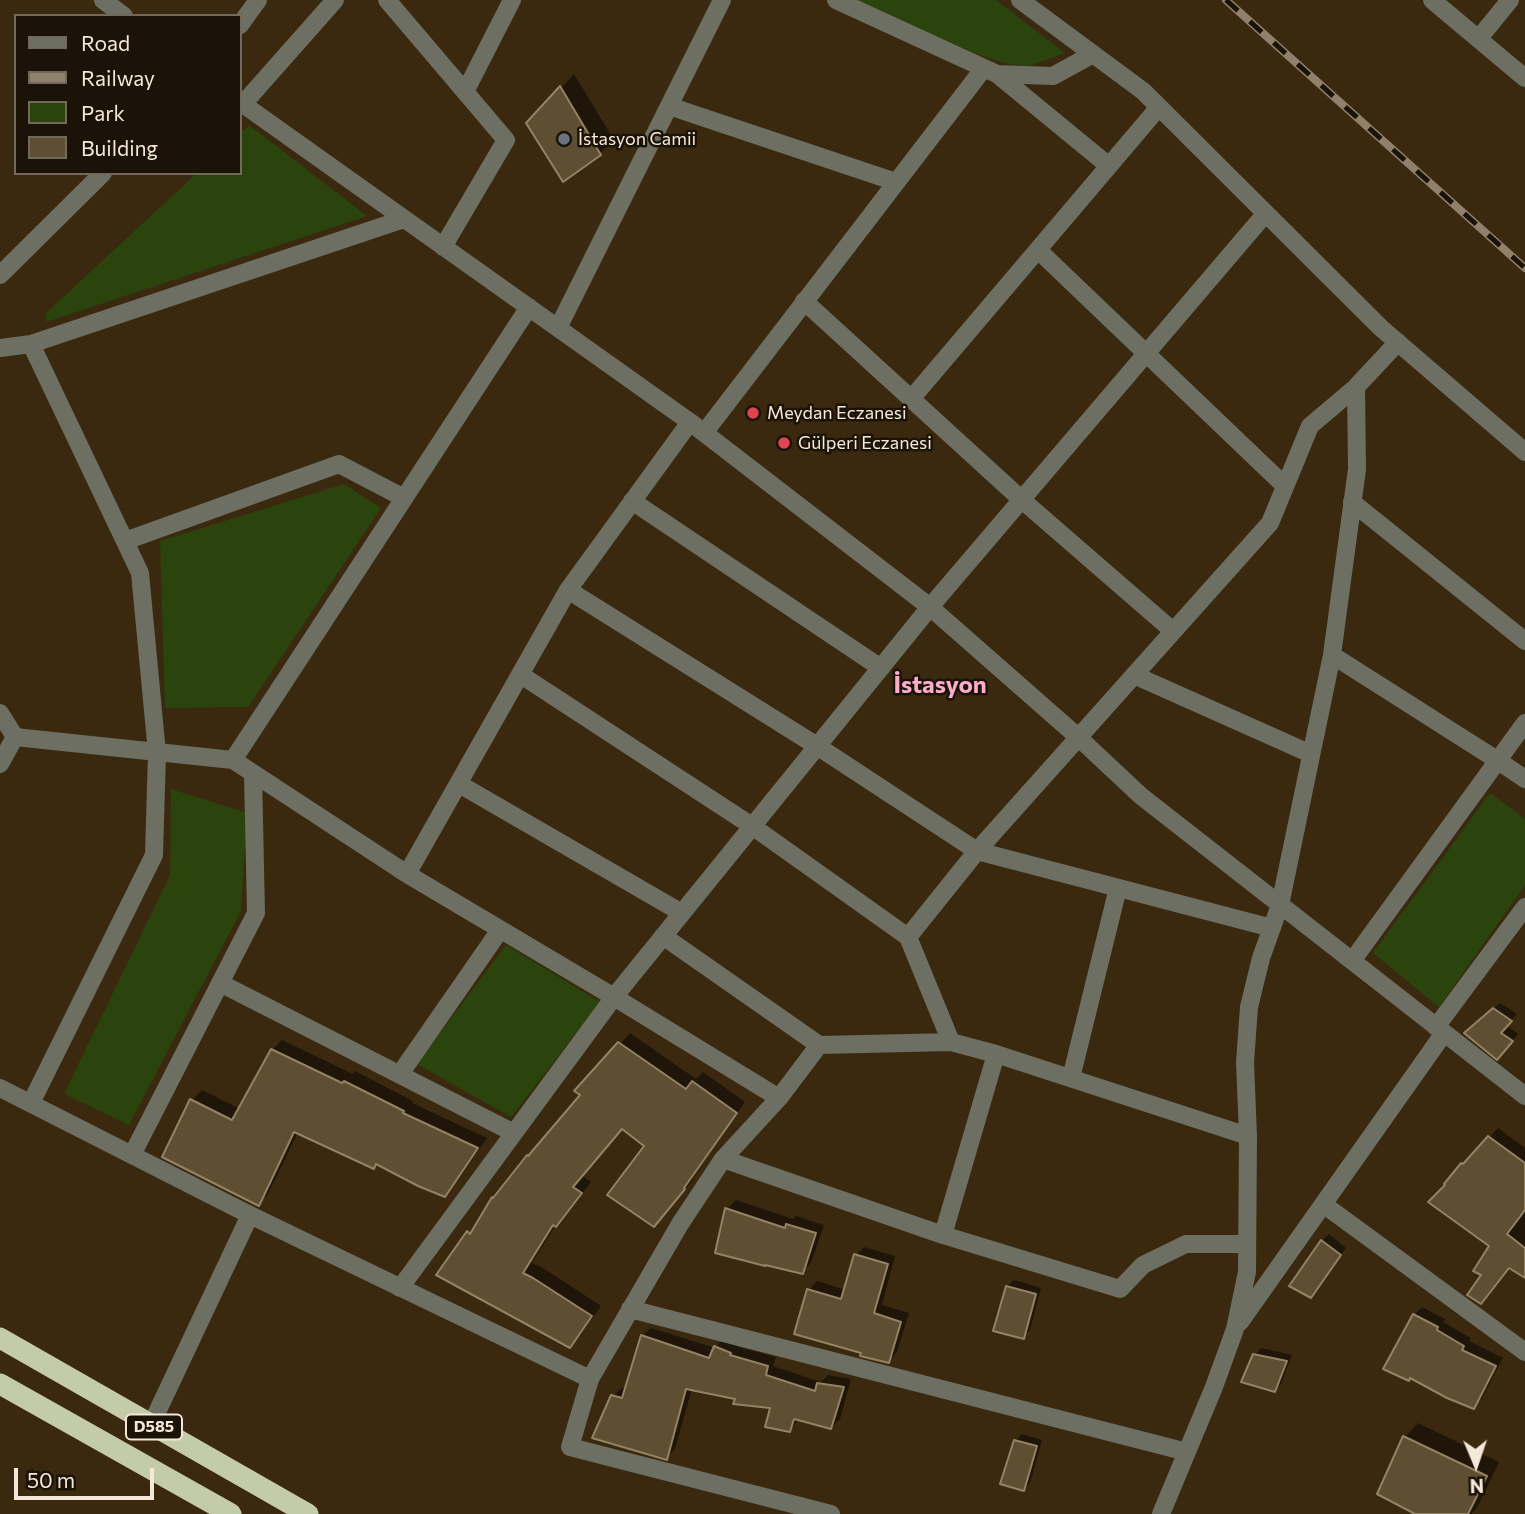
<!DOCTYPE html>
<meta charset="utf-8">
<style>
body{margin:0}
#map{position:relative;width:1525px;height:1514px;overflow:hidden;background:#3a290f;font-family:Commissioner,sans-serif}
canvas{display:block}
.legend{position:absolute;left:14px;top:14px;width:228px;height:161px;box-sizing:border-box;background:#1b1308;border:2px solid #72695c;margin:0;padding:9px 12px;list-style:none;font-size:21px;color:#f4e9d9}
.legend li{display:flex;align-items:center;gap:14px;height:35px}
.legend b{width:35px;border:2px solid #72695c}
.north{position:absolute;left:1441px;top:1430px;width:70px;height:70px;-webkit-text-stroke:5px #1b1308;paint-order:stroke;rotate:178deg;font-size:19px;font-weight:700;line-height:28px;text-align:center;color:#f4e9d9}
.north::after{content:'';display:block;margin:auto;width:24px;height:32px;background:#f4e9d9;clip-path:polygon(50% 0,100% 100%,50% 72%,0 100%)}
.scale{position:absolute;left:14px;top:1468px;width:140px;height:32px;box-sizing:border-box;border:4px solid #f4e9d9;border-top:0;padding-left:9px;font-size:21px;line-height:24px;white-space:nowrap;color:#f4e9d9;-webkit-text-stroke:5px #1b1308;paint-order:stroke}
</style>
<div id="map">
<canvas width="1525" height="1514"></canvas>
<ul class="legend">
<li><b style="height:9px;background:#6c6f61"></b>Road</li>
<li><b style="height:9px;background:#90816c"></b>Railway</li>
<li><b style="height:19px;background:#2b440d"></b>Park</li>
<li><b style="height:19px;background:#5e4e32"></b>Building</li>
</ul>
<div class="north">N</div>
<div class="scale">50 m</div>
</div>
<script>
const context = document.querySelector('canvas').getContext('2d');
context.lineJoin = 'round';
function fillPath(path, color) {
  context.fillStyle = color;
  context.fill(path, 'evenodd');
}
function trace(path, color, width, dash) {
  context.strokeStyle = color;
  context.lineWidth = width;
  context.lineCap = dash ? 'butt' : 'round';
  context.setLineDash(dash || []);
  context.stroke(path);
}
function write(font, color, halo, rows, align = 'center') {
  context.font = font + ' Commissioner,sans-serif';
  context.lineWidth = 5;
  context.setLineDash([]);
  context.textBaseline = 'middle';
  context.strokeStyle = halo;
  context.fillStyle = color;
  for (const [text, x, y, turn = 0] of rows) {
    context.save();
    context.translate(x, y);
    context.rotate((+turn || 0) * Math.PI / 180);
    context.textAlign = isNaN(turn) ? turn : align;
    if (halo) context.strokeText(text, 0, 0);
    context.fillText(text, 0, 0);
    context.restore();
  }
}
fillPath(new Path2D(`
 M848,0H996L1065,53L1029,66L1009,64L979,55L897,19Z
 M249,125L367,216L46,322V313L197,173H240V134Z
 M344,484L381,508L248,707L165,708L160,541Z
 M171,789L247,813L241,911L129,1125L64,1094L170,875Z
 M1490,793L1525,819V885L1439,1007L1373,953Z
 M506,945L600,1002L511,1117L417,1064Z`), '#2b440d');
fillPath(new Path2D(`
 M574,74L614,140L600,153L564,179L529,124Z
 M1500,1003L1517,1014L1506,1025L1518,1034L1504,1051L1473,1027Z
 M630,1033L696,1079L703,1072L745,1102L693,1178L694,1179L664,1214L647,1146L623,1127L582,1176L591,1182L566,1215L555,1226L532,1263L543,1268L601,1306L580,1336L570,1346L439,1274L469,1232L479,1222L582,1095L620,1044Z
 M282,1040L353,1074L355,1071L413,1101L412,1103L487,1138L454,1185L444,1195L377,1163L374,1166L298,1132L268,1194L258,1204L192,1100L202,1090L240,1109L272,1050Z
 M1498,1128L1525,1148V1276L1510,1266L1489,1293L1483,1274L1491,1246L1447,1184L1462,1164L1471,1155L1473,1156Z
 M736,1200L793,1219L796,1216L824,1225L811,1263L802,1272L727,1209Z
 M1329,1234L1346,1248L1317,1289L1291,1285L1322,1241Z
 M864,1247L895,1256L882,1305L909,1313L897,1352L889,1361L809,1290L817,1281L846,1290L856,1255Z
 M1014,1280L1041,1288L1030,1330L1023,1337L1007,1286Z
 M1422,1307L1445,1319L1443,1322L1471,1338L1469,1341L1503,1358L1482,1398L1474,1407L1414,1315Z
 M651,1328L715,1348L724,1338L739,1344L738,1347L776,1357L773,1366L821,1382L828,1375L851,1379L840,1419L831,1428L799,1419L789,1431L772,1407L692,1388L675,1449L666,1458L613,1396L622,1388L627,1389L642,1336Z
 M1261,1348L1292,1355L1281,1384L1275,1390L1255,1355Z
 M1418,1423L1499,1462L1477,1508L1471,1514H1418L1405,1437Z
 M1022,1434L1042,1440L1030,1483L1024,1490L1015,1441Z`), '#0007');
const building = new Path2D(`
 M560,86L601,155L563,182L526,123Z
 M1493,1008L1512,1021L1501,1033L1513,1041L1497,1060L1464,1033Z
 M618,1042L686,1089L692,1081L737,1113L684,1188L685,1189L654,1227L607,1195L644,1146L622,1129L573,1187L582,1193L556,1227L553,1225L523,1273L533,1278L592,1316L570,1348L436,1275L467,1231L470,1234L492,1197L493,1198L527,1155L528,1156L580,1095L574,1091Z
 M271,1049L342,1083L344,1081L404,1111L403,1113L478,1148L445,1197L418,1186L376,1164L374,1169L294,1132L259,1206L162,1157L190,1099L232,1120Z
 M1488,1136L1525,1163V1210L1507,1234L1525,1248V1278L1509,1268L1481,1304L1467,1295L1481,1275L1473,1271L1489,1246L1428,1202L1445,1185L1444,1184L1461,1163L1463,1164Z
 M725,1208L785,1228L786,1224L816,1233L803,1274L765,1265V1266L715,1253Z
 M1321,1240L1341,1255L1311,1298L1289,1286Z
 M854,1254L888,1264L874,1313L901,1322L889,1363L860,1356L861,1353L794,1334L807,1289L841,1299Z
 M1006,1286L1036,1294L1024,1339L993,1331Z
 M1413,1314L1438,1327L1437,1330L1464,1346L1462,1350L1496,1366L1474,1409L1447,1398L1410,1378L1409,1381L1383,1369Z
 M641,1335L709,1358L714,1346L731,1353L730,1355L768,1366L766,1375L815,1391L817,1383L844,1387L831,1429L794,1419L790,1432L765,1427L770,1408L733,1404L735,1399L686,1389L667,1460L592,1438L611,1395L622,1398Z
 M1253,1354L1287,1361L1275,1392L1241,1382Z
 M1403,1436L1487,1476L1468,1514H1415L1377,1494Z
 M1014,1440L1037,1446L1024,1491L1000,1484Z`);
fillPath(building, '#5e4e32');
trace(building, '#948264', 2);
trace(new Path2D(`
 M103,0L124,16
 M387,0L506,140L443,247
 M836,0L997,74L1053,76L1093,54
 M1020,0L1143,91L1381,328L1525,452
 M1432,0L1525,78
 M240,25L258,0
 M1479,38L1510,0
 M997,74L1109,166
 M465,92L512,0
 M240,102L690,422L930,607L1078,737L1141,796L1525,1096
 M243,104L335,0
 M669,106L896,182
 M1038,250L1285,486
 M0,275L103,173
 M804,301L1022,500L1173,631
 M558,328L722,0
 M31,344L140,573L157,753L154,855L31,1103
 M0,348L31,344L404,219
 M911,399L1159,107
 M690,422L568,590L407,874L614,997L779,1098
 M704,433L984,68
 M632,501L881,668
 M1352,502L1525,641
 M125,541L339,464L404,498
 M568,590L817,746L977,851L1272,928
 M1332,655L1497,760L1525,779
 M521,675L752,826L908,937
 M1134,675L1311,754
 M0,713L15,737L0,764
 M15,737L233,760
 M459,784L682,913
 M407,874L233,760L529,307
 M663,936L819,1045
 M1352,961L1525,723
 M220,983L514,1133
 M1436,1027L1525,907
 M951,1042L996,1054L1248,1136
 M400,1074L500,930
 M1071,1078L1118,888
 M0,1088L250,1215L590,1379L680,1224L723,1159L779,1098L819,1045L951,1042L908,937L977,851L1270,523L1310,426L1356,387L1398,342
 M132,1155L256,913L253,774
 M723,1159L943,1235L1120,1289L1143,1265L1186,1244H1247
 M1323,1204L1525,1352
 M943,1235L996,1054
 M400,1288L614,997L930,607L1266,213
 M630,1309L1187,1452
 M1240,1322L1444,1033
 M590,1379L570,1447L831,1514
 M151,1425L250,1215
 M1161,1514L1214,1387L1235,1329L1247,1272L1248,1136L1245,1062L1249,1007L1261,958L1280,905L1332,655L1357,469L1356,387`), '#6c6f61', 18);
trace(new Path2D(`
 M0,1338L308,1514
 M0,1384L231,1514`), '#c4cba9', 21);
const rail = new Path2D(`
 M1226,0L1525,268`);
trace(rail, '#90816c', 8);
trace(rail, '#1b1308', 5, [16]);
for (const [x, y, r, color] of [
 [564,139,7,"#6b7280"],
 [753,413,7,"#e0444e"],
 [784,443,7,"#e0444e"]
]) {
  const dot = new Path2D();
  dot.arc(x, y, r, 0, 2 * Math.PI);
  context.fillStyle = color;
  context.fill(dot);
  trace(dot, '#1b1308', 2.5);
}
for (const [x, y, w] of [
 [154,1427,56]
]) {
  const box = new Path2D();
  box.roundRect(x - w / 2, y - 12.5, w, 25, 5);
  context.fillStyle = '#1b1308';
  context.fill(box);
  trace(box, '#f4e9d9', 2);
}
write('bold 16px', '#f4e9d9', null, [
 ["D585",154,1427]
]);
write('18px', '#f4e9d9', '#1b1308', [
 ["İstasyon Camii",578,139],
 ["Meydan Eczanesi",767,413],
 ["Gülperi Eczanesi",798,443]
], 'left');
write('bold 24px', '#fdadcc', '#1b1308', [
 ["İstasyon",940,685]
]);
</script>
